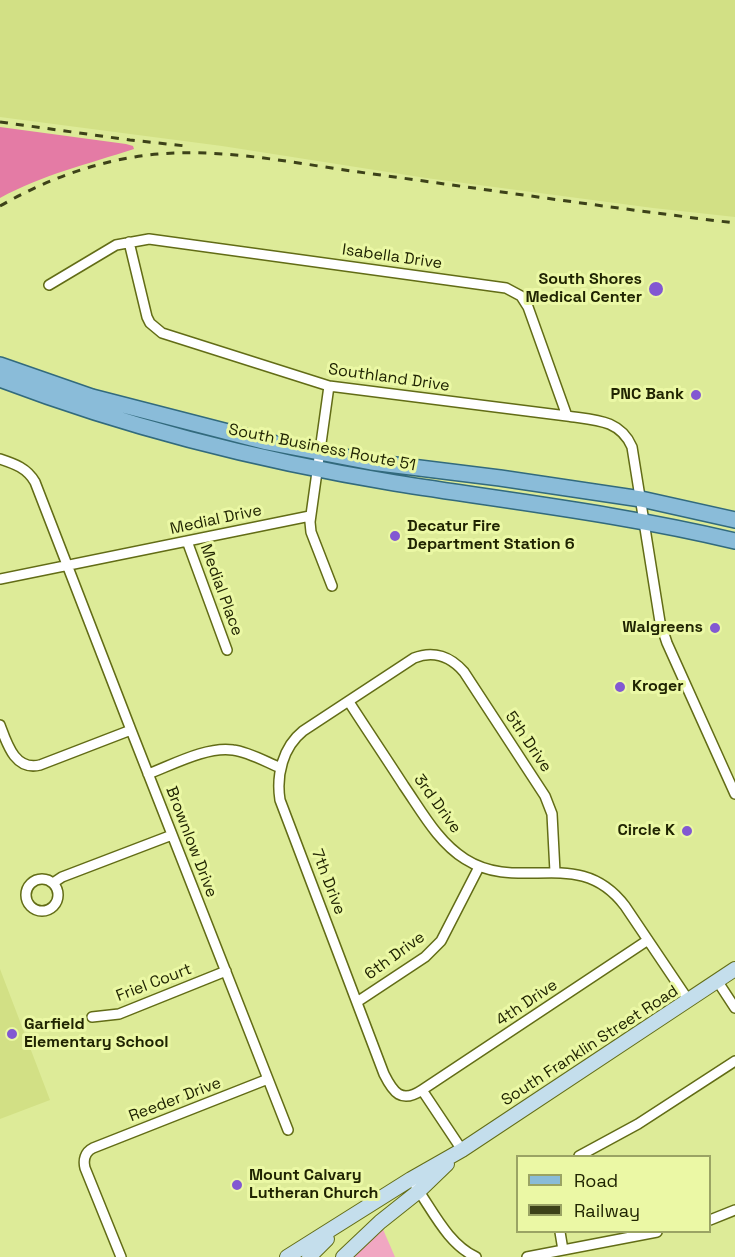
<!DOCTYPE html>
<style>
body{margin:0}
#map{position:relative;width:735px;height:1257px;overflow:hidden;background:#ddeb98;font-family:"Space Grotesk",sans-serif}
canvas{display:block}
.legend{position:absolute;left:516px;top:1155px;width:195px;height:78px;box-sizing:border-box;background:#ebf8a5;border:2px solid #9aa364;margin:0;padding:8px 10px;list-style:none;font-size:18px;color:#202402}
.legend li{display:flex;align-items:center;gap:12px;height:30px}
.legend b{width:30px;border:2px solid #9aa364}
</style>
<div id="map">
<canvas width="735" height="1257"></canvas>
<ul class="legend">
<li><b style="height:8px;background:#8abcd9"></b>Road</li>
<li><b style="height:8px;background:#3d4219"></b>Railway</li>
</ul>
</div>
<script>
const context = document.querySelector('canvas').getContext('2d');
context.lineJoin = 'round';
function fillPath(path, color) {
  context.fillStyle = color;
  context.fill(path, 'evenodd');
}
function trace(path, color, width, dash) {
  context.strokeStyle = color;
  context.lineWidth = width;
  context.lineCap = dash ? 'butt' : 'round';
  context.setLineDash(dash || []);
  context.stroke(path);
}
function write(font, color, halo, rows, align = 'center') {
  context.font = font + ' "Space Grotesk",sans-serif';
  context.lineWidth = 6;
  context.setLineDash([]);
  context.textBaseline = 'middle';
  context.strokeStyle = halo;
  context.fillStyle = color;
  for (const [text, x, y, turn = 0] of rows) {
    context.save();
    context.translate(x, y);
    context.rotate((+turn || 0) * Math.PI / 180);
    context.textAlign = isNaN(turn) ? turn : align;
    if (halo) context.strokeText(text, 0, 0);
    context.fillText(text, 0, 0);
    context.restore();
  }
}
fillPath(new Path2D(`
 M0,0H735V217L653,208L426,178L222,146L0,117Z
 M0,969L50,1100L0,1119Z`), '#d2e085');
fillPath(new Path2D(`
 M382,1227L395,1257H352Z`), '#f1a7c2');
fillPath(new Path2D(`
 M0,127L126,144L133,146L134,149C88,164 42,175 0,198Z`), '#e47ba5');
const street = new Path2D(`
 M129,242L147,317L150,323L162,333L329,386L567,416C594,420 620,419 632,447L660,622L667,643L735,794
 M49,285L116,245L149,239L506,288L521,296L528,307L567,416
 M329,386L310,522L311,532L332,586
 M0,459C15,464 27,468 35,482L131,730L288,1130
 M187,541L227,650
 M0,579L310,516
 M349,702C367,730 386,758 404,786C422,812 438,842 465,859C520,894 579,845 625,906L689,1001
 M0,725C7,744 15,771 40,765L131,730
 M148,774C172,765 207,746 233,750C249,752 266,762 281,768
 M26 895a16 16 0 1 1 32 0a16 16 0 1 1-32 0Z
 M53,883L62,877L172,835
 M718,982L735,1008
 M357,1002L425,957L441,941L479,867
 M92,1017L119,1014L226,971
 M422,1090L648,940
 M462,1150L422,1090C401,1104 393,1092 384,1074L280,800C276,775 283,747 303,731L414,658C434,650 451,657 464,672L545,796L552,814L555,872
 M579,1156L638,1124L735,1061
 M416,1187C433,1211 448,1244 476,1257
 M710,1220L735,1210
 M560,1232L563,1250
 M121,1257L85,1168C83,1160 85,1152 93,1148L268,1079
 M527,1257L657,1232`);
const secondary = new Path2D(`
 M287,1257L411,1179L462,1150L735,969
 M309,1257L327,1239
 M343,1257L380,1222L419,1191L447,1164`);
const primary = new Path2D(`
 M0,365L92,397L267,442L371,462L500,478L641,499L735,520
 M0,379C126,427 262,461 395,483C508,501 623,514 735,541`);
trace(street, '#626c16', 12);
trace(secondary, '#626c16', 16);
trace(primary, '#326a7d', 18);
trace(street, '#fff', 9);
trace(secondary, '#c4deec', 14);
trace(primary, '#8abcd9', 15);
trace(new Path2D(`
 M0,122L130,140L186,146
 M0,206C49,178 102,159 158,154C227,148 298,164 366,173C489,190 612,208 735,223`), '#3d4219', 3, [8, 8]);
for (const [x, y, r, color] of [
 [656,289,8,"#8258d2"],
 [696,395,6,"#8258d2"],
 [395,536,6,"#8258d2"],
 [715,628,6,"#8258d2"],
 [620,687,6,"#8258d2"],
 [687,831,6,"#8258d2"],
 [12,1034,6,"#8258d2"],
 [237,1185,6,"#8258d2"]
]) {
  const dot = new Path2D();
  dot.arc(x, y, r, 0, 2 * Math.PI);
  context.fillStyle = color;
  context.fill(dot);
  trace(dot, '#ebf8a5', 2);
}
write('16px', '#202402', '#ebf8a5', [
 ["Isabella Drive",392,257,8],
 ["Southland Drive",389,378,8],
 ["South Business Route 51",322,448,11],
 ["Medial Drive",216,520,-12],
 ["Medial Place",221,590,70],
 ["5th Drive",528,742,56],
 ["3rd Drive",437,804,54],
 ["Brownlow Drive",191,842,69],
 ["7th Drive",328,882,69],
 ["6th Drive",395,956,-36],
 ["Friel Court",154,983,-21],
 ["4th Drive",527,1003,-34],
 ["South Franklin Street Road",590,1046,-33],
 ["Reeder Drive",175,1100,-21]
]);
write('bold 16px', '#202402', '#ebf8a5', [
 ["South Shores",642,280],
 ["Medical Center",642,298],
 ["PNC Bank",684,395],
 ["Decatur Fire",407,527,"left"],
 ["Department Station 6",407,545,"left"],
 ["Walgreens",703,628],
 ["Kroger",632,687,"left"],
 ["Circle K",675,831],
 ["Garfield",24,1025,"left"],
 ["Elementary School",24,1043,"left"],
 ["Mount Calvary",249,1176,"left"],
 ["Lutheran Church",249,1194,"left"]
], 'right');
</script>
